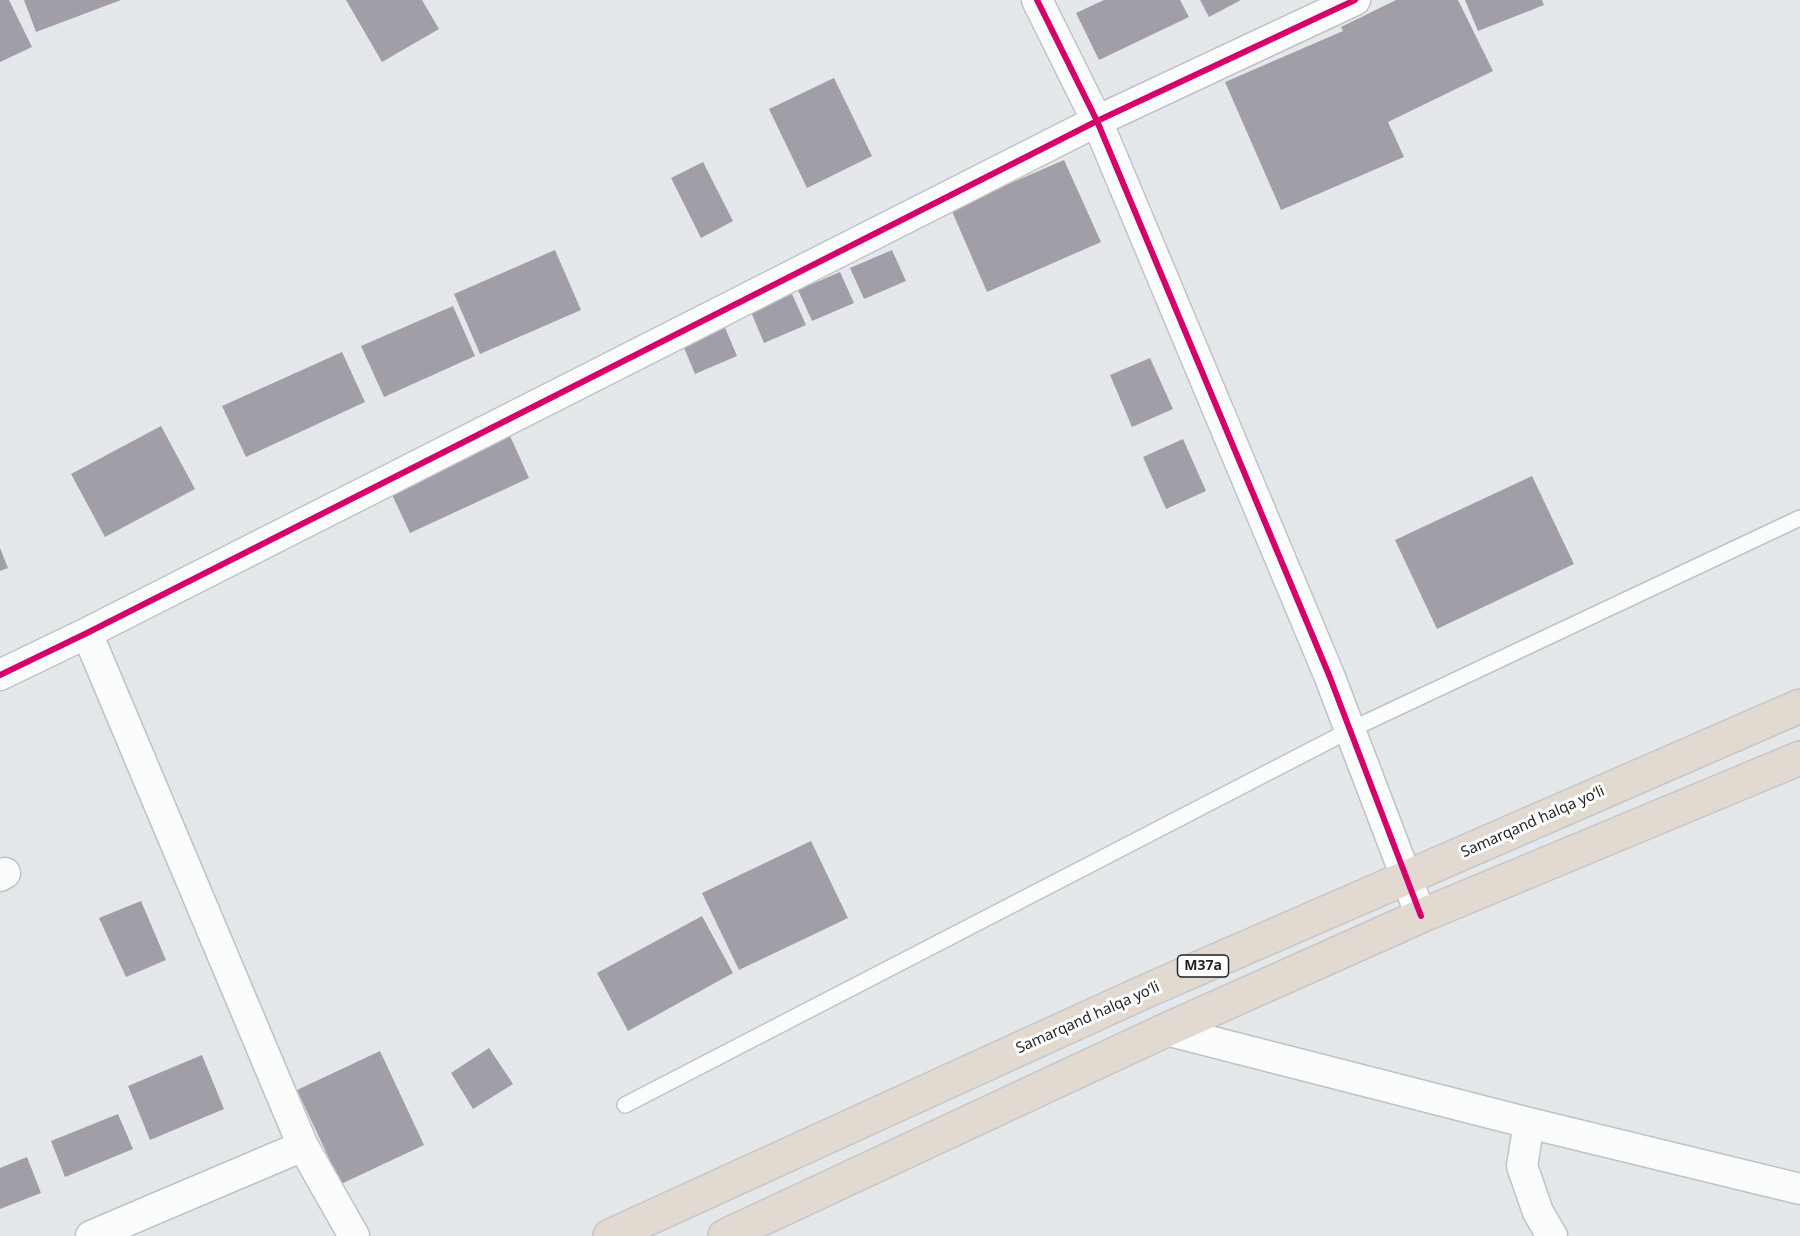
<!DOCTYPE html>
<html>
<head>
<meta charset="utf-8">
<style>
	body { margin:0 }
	canvas { display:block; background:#e5e8eb }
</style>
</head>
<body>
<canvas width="1800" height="1236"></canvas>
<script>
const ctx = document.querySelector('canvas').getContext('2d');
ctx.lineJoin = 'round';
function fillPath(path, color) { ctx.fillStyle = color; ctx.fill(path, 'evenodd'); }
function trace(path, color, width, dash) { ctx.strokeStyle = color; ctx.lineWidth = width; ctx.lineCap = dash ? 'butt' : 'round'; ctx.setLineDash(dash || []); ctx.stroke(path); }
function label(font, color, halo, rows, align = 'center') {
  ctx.font = font + ' "Noto Sans",sans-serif'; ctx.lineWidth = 6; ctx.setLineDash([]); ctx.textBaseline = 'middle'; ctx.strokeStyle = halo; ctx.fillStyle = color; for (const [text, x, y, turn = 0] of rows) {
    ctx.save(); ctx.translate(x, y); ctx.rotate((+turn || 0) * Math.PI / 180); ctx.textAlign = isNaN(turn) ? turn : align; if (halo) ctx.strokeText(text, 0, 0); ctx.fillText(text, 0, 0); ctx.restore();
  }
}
fillPath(new Path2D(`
	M0 0H9L32 47 0 62Z
	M24 0H121L36 32Z
	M346 0H422L439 29 382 62Z
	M1104 0H1180L1189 17 1099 60 1076 13Z
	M1200 0H1241L1209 17Z
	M1396 0H1458L1493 71 1388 122 1404 157 1281 210 1225 82 1343 31 1341 27Z
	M1465 0H1542L1544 5 1478 31Z
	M834 78 872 156 807 188 769 109Z
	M1064 160 1101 242 987 292 951 209Z
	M703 162 733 221 701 238 671 178Z
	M555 250 581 310 480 354 454 294Z
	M892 250 906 281 864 299 850 268Z
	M840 272 854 303 812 321 798 290Z
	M792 294 806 325 764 343 751 312Z
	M453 306 475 356 384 397 361 346Z
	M724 325 737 356 695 374 682 343Z
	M342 352 365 402 246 457 222 406Z
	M1150 358 1173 409 1132 427 1110 375Z
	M161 426 195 489 105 537 71 474Z
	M506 427 529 478 410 533 386 482Z
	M1183 439 1206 491 1166 509 1143 457Z
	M1532 476 1574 564 1437 629 1395 540Z
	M0 548 8 568 0 571Z
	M811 841 848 918 739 970 702 893Z
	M141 901 166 960 126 977 99 918Z
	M702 916 733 973 628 1031 597 973Z
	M489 1048 513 1084 473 1109 451 1073Z
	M380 1051 424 1145 341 1184 297 1090Z
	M202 1055 224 1109 150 1140 128 1086Z
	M118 1114 133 1149 65 1177 51 1141Z
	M27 1157 41 1193 0 1209V1168Z`), '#a19ea8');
const service = new Path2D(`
	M625 1105 1350 730 1800 518`);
const minor = new Path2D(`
	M1037 0 1097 121 1329 675 1421 916
	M87 633 303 1146 354 1236
	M0 675 87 633 1097 121 1355 0
	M0 876 5 873
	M1166 1030 1529 1123 1800 1189
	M1529 1123 1522 1166 1538 1212 1552 1236
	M91 1236 303 1146`);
const trunk = new Path2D(`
	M610 1236 1144 992 1800 706
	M725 1236 1166 1030 1421 916 1800 758`);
trace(service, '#c0c2c4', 18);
trace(minor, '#c0c2c4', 33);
trace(trunk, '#c4c6c8', 36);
trace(service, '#fbfcfc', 15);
trace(minor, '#fbfcfc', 30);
trace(trunk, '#e2dad0', 33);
trace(new Path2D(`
	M1037 0 1097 121 1329 675 1421 916
	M0 675 87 633 1097 121 1355 0`), '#d6006c', 6);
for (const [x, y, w] of [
	[1203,966,51]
]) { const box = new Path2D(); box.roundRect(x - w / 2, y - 11, w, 22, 4.5); ctx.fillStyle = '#fff'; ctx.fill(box); trace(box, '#1f2123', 1.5); }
label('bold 14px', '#1f2123', null, [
	["M37a",1203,966]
]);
label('15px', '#1f2123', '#fff', [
	["Samarqand halqa yoʻli",1533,822,-24],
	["Samarqand halqa yoʻli",1088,1018,-24]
]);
</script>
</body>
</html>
